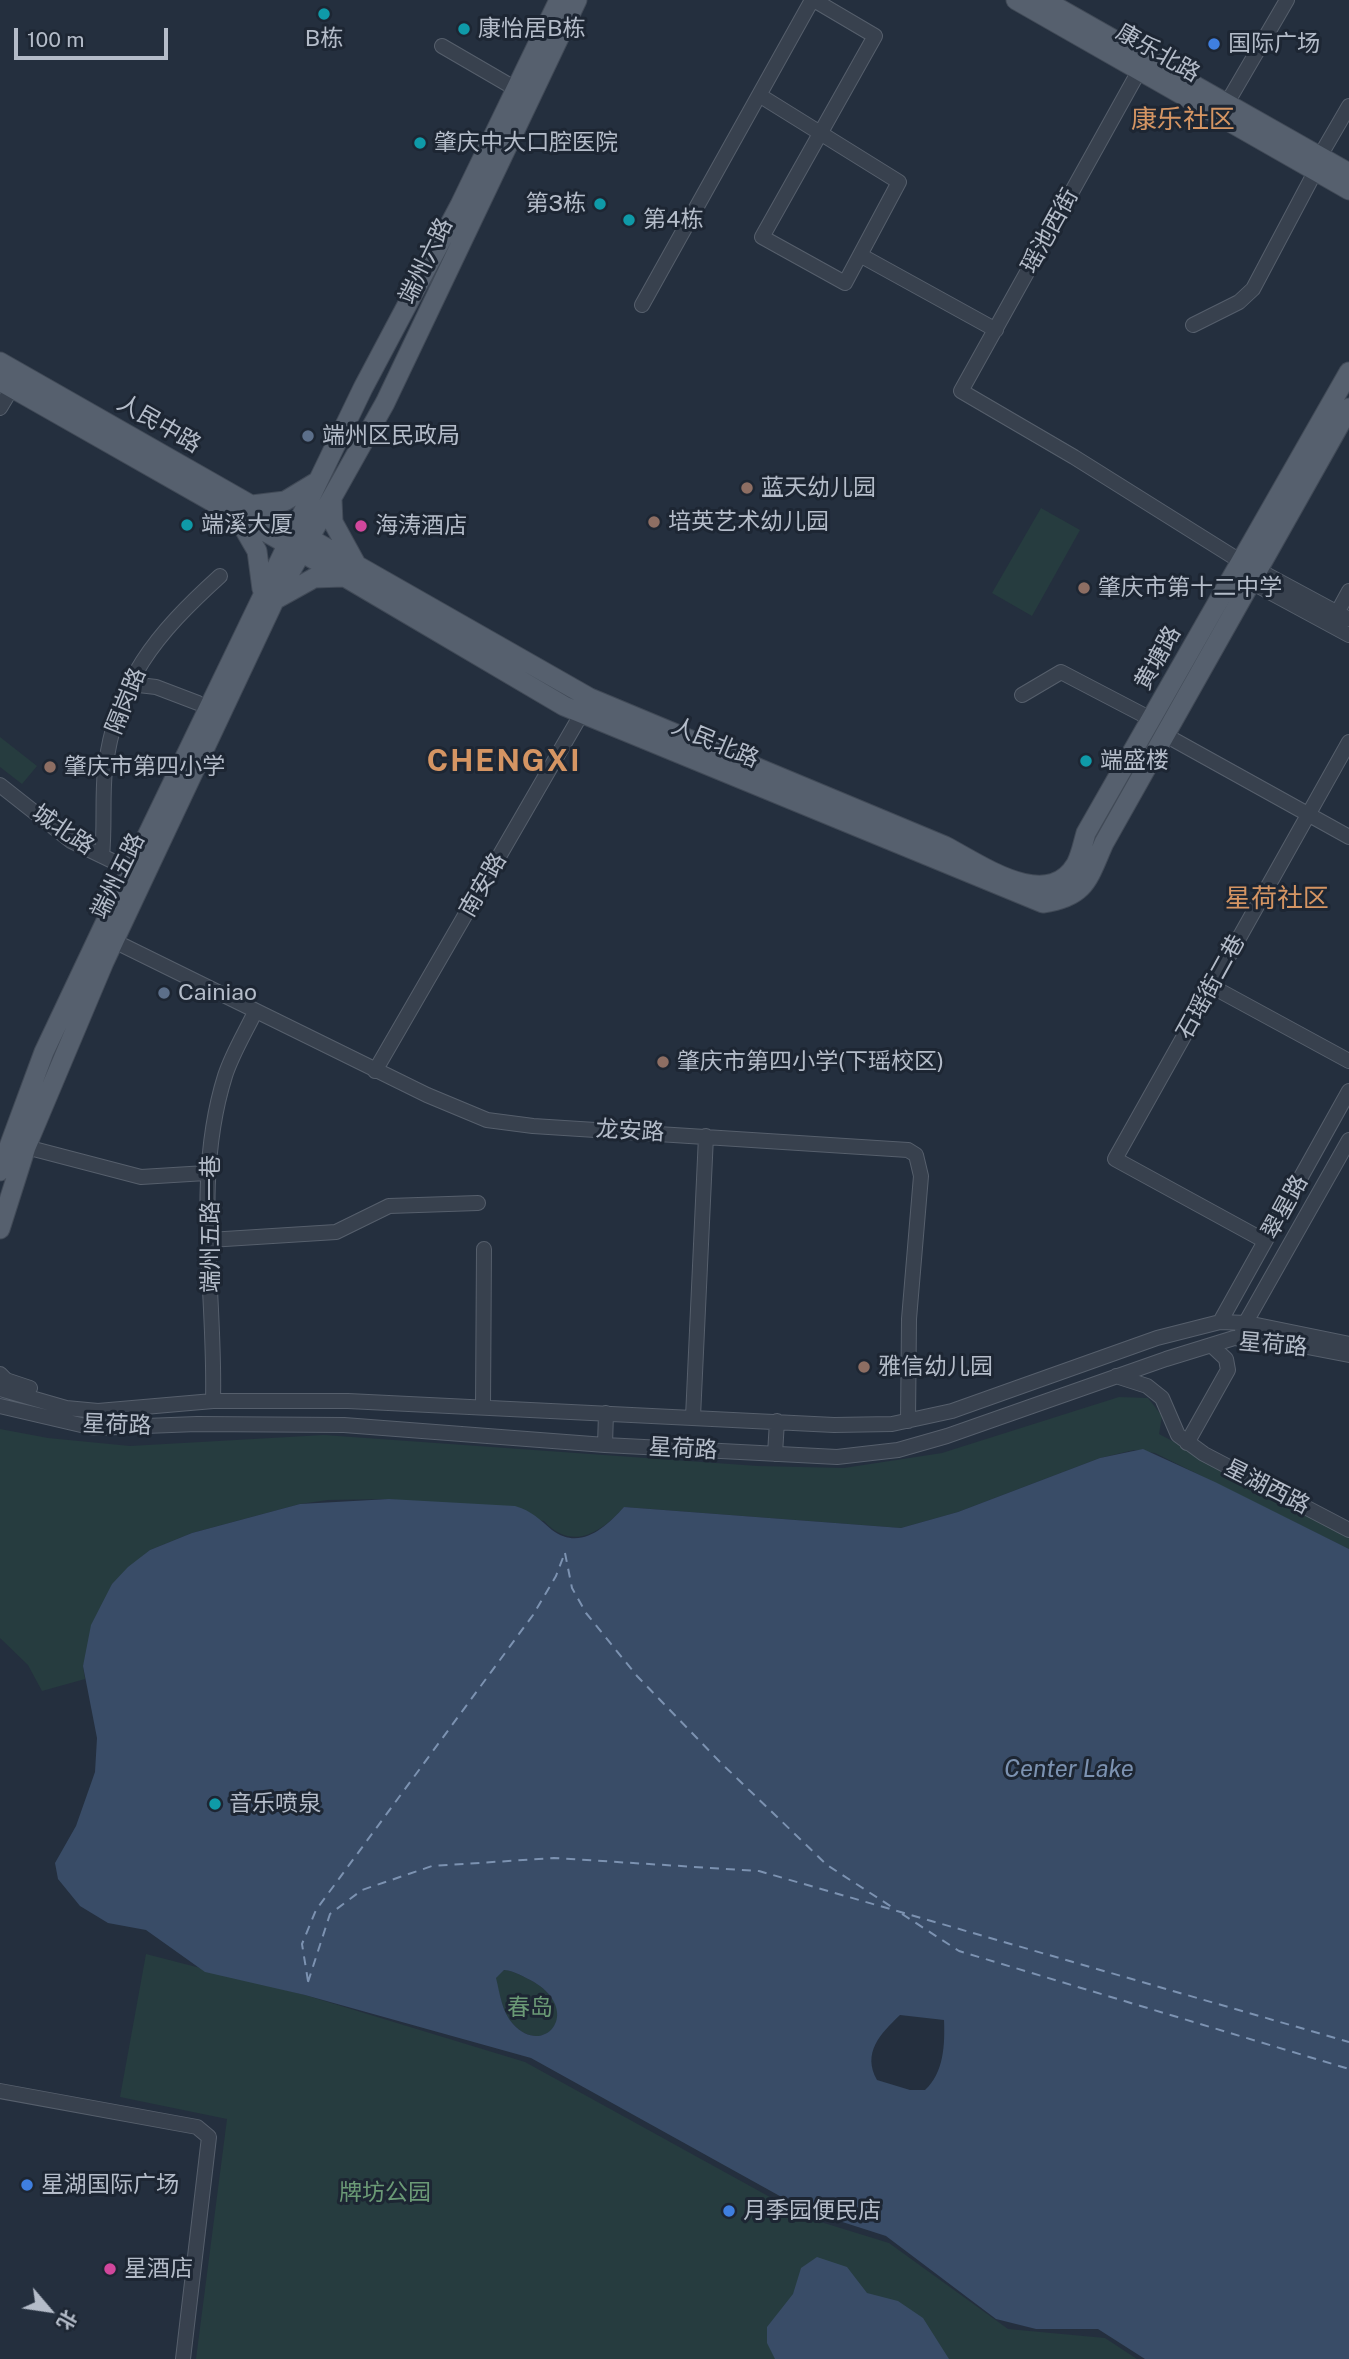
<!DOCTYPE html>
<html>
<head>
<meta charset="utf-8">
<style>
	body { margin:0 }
	#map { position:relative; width:1349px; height:2359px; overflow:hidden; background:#242f3e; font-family:"Public Sans","Noto Sans SC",sans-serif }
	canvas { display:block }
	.north { position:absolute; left:14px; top:2275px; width:70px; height:70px; -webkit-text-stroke:5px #1d2633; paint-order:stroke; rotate:119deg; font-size:19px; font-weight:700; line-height:28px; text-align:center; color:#b4bcc9 }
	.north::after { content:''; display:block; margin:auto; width:24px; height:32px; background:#b4bcc9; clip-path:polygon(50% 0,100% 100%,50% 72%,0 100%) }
	.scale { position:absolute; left:14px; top:28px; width:154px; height:32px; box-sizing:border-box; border:4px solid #b4bcc9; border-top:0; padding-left:9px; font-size:21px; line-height:24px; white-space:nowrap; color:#b4bcc9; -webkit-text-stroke:5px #1d2633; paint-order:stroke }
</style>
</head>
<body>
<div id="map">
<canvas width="1349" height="2359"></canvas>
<div class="north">北</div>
<div class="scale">100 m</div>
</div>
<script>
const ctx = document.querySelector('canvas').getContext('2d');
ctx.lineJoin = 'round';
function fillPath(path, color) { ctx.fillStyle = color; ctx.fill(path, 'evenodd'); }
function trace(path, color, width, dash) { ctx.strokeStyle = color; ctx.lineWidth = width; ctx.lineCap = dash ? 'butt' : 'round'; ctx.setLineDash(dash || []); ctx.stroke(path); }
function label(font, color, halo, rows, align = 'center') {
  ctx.font = font + ' "Public Sans","Noto Sans SC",sans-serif'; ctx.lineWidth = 6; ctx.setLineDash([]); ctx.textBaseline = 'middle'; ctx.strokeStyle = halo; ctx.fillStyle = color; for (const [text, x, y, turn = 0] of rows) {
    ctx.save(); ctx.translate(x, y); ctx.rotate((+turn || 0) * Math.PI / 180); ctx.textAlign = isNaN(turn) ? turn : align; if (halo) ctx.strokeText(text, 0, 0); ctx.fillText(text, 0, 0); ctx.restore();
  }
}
fillPath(new Path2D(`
	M1041 508 1080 530 1032 616 992 593Z
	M0 737 37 766 22 784 0 767Z
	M1119 1397 1148 1398 1162 1416 1159 1434 1349 1533V1549L1155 1453 1134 1450 1100 1458 958 1512 901 1528 624 1507C602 1532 572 1552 544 1521L389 1499 328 1500 300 1504 192 1533 150 1550 112 1584 83 1666 85 1679 42 1691 28 1665 0 1638V1429L48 1438 130 1446 324 1435 758 1466 844 1468 942 1453Z
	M146 1954 305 1995 525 2062 808 2218 889 2243 1008 2329 1105 2338 1137 2359H196L227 2119 120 2097Z
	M504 1970C515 1971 524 1977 534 1982 584 2012 544 2058 513 2024 502 2012 500 1994 495 1978Z`), '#263c3f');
fillPath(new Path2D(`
	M1143 1449 1215 1482 1349 1549V2359H1145L1098 2329H1036L996 2319 886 2236 805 2210 531 2058 305 1995 205 1972 146 1930 108 1923 80 1906 58 1879 55 1863 76 1826 95 1772 97 1738 83 1666 91 1625 112 1584 128 1567 150 1550 192 1533 300 1504 389 1499 515 1506C532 1511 539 1519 552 1530 580 1551 605 1528 624 1507L901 1528 958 1512 1100 1458ZM504 1970C515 1971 524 1977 534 1982 583 2012 544 2058 513 2024 502 2012 500 1994 496 1978ZM900 2015 944 2020C945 2044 944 2073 925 2090H910L877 2080C862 2053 880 2034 900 2015Z
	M817 2257 847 2267 867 2293 898 2301 923 2318 949 2359H775L767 2343V2327L793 2294 801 2268Z`), '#394c67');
trace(new Path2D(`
	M565 1553 572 1588 586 1613 637 1676 720 1762 827 1865 895 1909
	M902 1914 959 1951 1349 2069
	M308 1981 302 1944 316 1910 533 1615 556 1576 564 1555
	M308 1982 330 1914 362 1890 432 1866 554 1858 759 1871 1349 2042`), '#7c92b1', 2, [9, 7]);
const minor = new Path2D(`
	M814 0 875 36 762 237 845 283 860 255
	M442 46 516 89
	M1139 71 961 391 1074 457 1240 561
	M759 95 899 182 860 255 996 330
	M1227 103 1287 0
	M1320 156 1349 106
	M642 305 812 0
	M1193 325 1239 302 1253 289 1315 172
	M0 408 12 388
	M1258 570 1349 619
	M1251 582 1349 635
	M1337 613 1349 591
	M130 684 156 687 198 703
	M1022 695 1061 672 1151 719
	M1167 736 1349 837
	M0 785 71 841 131 870
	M102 856C105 827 102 798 105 770 116 681 156 634 220 576
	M114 941 427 1095 487 1120 533 1126 908 1150 916 1155 921 1176 909 1319 908 1421
	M1211 986 1349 1061
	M375 1071 586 706
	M26 1147 141 1177 206 1173
	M209 1240 336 1232 389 1206 478 1203
	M1265 1241 1115 1159 1349 742
	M1220 1322 1349 1091
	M1242 1329 1349 1140
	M0 1374 6 1380 30 1388
	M1116 1376 1147 1386 1162 1398 1178 1435 1204 1454 1349 1530
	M0 1389 66 1408 98 1411 213 1401H348L834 1425 892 1424 952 1411 1157 1338 1220 1322 1247 1323 1349 1344
	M213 1401C216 1293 192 1181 225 1076 232 1054 245 1033 255 1012
	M0 1406 94 1428 197 1424 344 1425 605 1445 837 1457 898 1450 947 1436 1166 1359 1234 1338 1271 1340 1349 1355
	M483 1407 484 1249
	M693 1417 706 1136
	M1187 1443 1228 1370 1226 1359 1211 1345
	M605 1445 606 1413
	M775 1454 777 1421
	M0 2091 197 2127 209 2137 183 2359`);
const major = new Path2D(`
	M1016 0 1349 190
	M1044 0 1349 173
	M0 362 590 698 945 846C980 864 1047 913 1076 864 1081 855 1083 843 1086 833L1349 372
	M0 381 345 577 564 706 1043 903C1086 897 1088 879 1104 843L1349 408
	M332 500 333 522 356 564
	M252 505 285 501 318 481
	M239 520 257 551 262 589
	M278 598 314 578 344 577
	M0 1171 44 1052 105 923 363 388 460 205 559 0
	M0 1229 26 1147 104 962 275 599 385 403 577 0`);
trace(minor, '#565f6c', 16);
trace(major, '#414a57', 21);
trace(minor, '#38414e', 14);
trace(major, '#56606e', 19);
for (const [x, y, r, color] of [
	[324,14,7,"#0f9aa8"],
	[464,29,7,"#0f9aa8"],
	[1214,44,7,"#3f7fe0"],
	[420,143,7,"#0f9aa8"],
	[600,204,7,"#0f9aa8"],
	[629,220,7,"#0f9aa8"],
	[308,436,7,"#5c6f8a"],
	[747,488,7,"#8d6e63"],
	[654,522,7,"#8d6e63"],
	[187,525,7,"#0f9aa8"],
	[361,526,7,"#d1479c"],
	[1084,588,7,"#8d6e63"],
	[1086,761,7,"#0f9aa8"],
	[50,767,7,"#8d6e63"],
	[164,993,7,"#5c6f8a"],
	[663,1062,7,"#8d6e63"],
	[864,1367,7,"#8d6e63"],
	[215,1804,7,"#0f9aa8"],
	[27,2185,7,"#3f7fe0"],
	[729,2211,7,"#3f7fe0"],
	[110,2269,7,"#d1479c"]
]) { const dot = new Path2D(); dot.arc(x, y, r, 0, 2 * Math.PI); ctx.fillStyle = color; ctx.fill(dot); trace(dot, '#1d2633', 2.5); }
label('23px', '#b4bcc9', '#1d2633', [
	["康怡居B栋",478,29],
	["B栋",324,39,"center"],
	["国际广场",1228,44],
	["肇庆中大口腔医院",434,143],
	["第3栋",586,204,"right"],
	["第4栋",643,220],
	["端州区民政局",322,436],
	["蓝天幼儿园",761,488],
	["培英艺术幼儿园",668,522],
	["端溪大厦",201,525],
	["海涛酒店",375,526],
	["肇庆市第十二中学",1098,588],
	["端盛楼",1100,761],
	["肇庆市第四小学",64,767],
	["Cainiao",178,993],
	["肇庆市第四小学(下瑶校区)",677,1062],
	["雅信幼儿园",878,1367],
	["音乐喷泉",229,1804],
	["星湖国际广场",41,2185],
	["月季园便民店",743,2211],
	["星酒店",124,2269]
], 'left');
label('23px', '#b4bcc9', '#1d2633', [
	["康乐北路",1158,53,30],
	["瑶池西街",1050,231,-61],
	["端州六路",426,261,-64],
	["人民中路",159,424,30],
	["黄塘路",1158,658,-61],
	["隔岗路",126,701,-68],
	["人民北路",715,743,23],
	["城北路",63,830,34],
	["端州五路",118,876,-64],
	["南安路",483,885,-60],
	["石瑶街二巷",1211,987,-61],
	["龙安路",630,1131,3],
	["翠星路",1285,1207,-61],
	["端州五路一巷",211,1224,-90],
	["星荷路",1273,1345,5],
	["星荷路",117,1425,2],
	["星荷路",683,1449,3],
	["星湖西路",1267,1487,27]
]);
label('23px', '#6b9a76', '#1d2633', [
	["春岛",530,2008],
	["牌坊公园",385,2193]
]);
label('italic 24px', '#7c92b1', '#1d2633', [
	["Center Lake",1069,1770]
]);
label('26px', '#d59563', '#1d2633', [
	["康乐社区",1183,120],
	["星荷社区",1277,899]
]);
ctx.letterSpacing = '2px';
label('bold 30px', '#d59563', '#1d2633', [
	["CHENGXI",504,762]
]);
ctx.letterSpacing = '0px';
</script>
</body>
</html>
